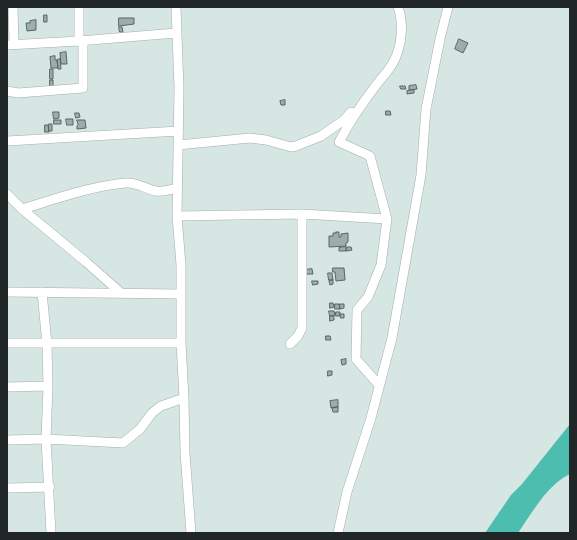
<!DOCTYPE html>
<html>
<head>
<meta charset="utf-8">
<style>
	body { margin:0 }
	#map { position:relative; width:577px; height:540px; overflow:hidden; background:#d5e6e3; font-family:"Noto Sans",sans-serif }
	canvas { display:block }
	.frame { position:absolute; inset:0; border:8px solid #212726; pointer-events:none }
</style>
</head>
<body>
<div id="map">
<canvas width="577" height="540"></canvas>
<div class="frame"></div>
</div>
<script>
const ctx = document.querySelector('canvas').getContext('2d');
ctx.lineJoin = 'round';
function fillPath(path, color) { ctx.fillStyle = color; ctx.fill(path, 'evenodd'); }
function trace(path, color, width, dash) { ctx.strokeStyle = color; ctx.lineWidth = width; ctx.lineCap = dash ? 'butt' : 'round'; ctx.setLineDash(dash || []); ctx.stroke(path); }
fillPath(new Path2D(`
	M570 424V474C547 485 532 513 518 533H485L511 495 522 484Z`), '#4cbdaf');
const building = new Path2D(`
	M44 15H47V22H44Z
	M119 18H134V24L119 26Z
	M36 20V30L27 31 26 23H30V21Z
	M119 27H122L123 32H120Z
	M459 39 468 43 463 53 455 49Z
	M66 52 67 64H61L60 53Z
	M55 56V60H57L58 68H51L50 57Z
	M60 59 61 69H58L57 60Z
	M50 69H53V79H50Z
	M50 80H53V87H50Z
	M416 85 417 89 409 90V86Z
	M400 86H405L406 89H401Z
	M414 90V93L407 94V91Z
	M285 100V105H281L280 101Z
	M386 111H390L391 115H386Z
	M53 112H59V118L54 119Z
	M75 113H79L80 117 76 118Z
	M66 119H73V125H67Z
	M54 120H61V124H54Z
	M77 120H85L86 128 77 129V126L78 125Z
	M49 124H52V131H49Z
	M45 125H48L49 132H45Z
	M336 232H339V237H341V234L348 233V242L346 243V246L329 247V236H333V233H336Z
	M346 247V251H339V248Z
	M347 247H351L352 250 347 251Z
	M333 268H344L345 280 336 281 335 272H333Z
	M312 269 313 274H305V270Z
	M328 273H332L333 280H329Z
	M333 280V284L330 285 329 281Z
	M312 281H318V284L313 285Z
	M330 303H333L334 307 330 308Z
	M335 304H339L340 309H335Z
	M340 304H344V308L340 309Z
	M329 311H334L335 315 330 316Z
	M336 312H340V316H336Z
	M340 314H344V318H341Z
	M330 316H334V320L330 321Z
	M326 336H330L331 340H326Z
	M346 359V364L342 365 341 360Z
	M328 371H332V375L328 376Z
	M338 400V407L331 408 330 401Z
	M338 407V412H333L332 408Z`);
fillPath(building, '#9dadaa');
trace(building, '#586664', 1);
const minor = new Path2D(`
	M13 7 14 45
	M176 7 179 88 177 216 181 265V343L184 398 185 453 191 533
	M79 41V7
	M7 45 79 41 176 33
	M7 91 18 93 83 88V40
	M7 141 179 131
	M178 145 250 138 266 140 291 147 296 146 321 136 344 120 351 112
	M7 194 22 209 86 262 120 292
	M22 209C56 199 91 186 126 183 137 182 145 189 156 191 163 192 170 190 177 188
	M177 216 302 214 387 219
	M7 292 181 294
	M42 292 47 344 48 386 46 439 51 533
	M7 343H181
	M290 344 298 336 302 328V214
	M379 385 356 359 357 310 368 297 381 265 387 219 370 156 339 142C349 123 361 105 374 88 380 79 389 71 394 61 402 45 404 23 398 7
	M7 387 48 386
	M7 440 46 439 123 443 140 429 152 413 161 406 184 398
	M7 488 50 487
	M338 533 347 492 371 418 392 338 421 175 426 109 440 39 448 7`);
trace(minor, '#a0afac', 10);
trace(minor, '#fff', 9);
</script>
</body>
</html>
